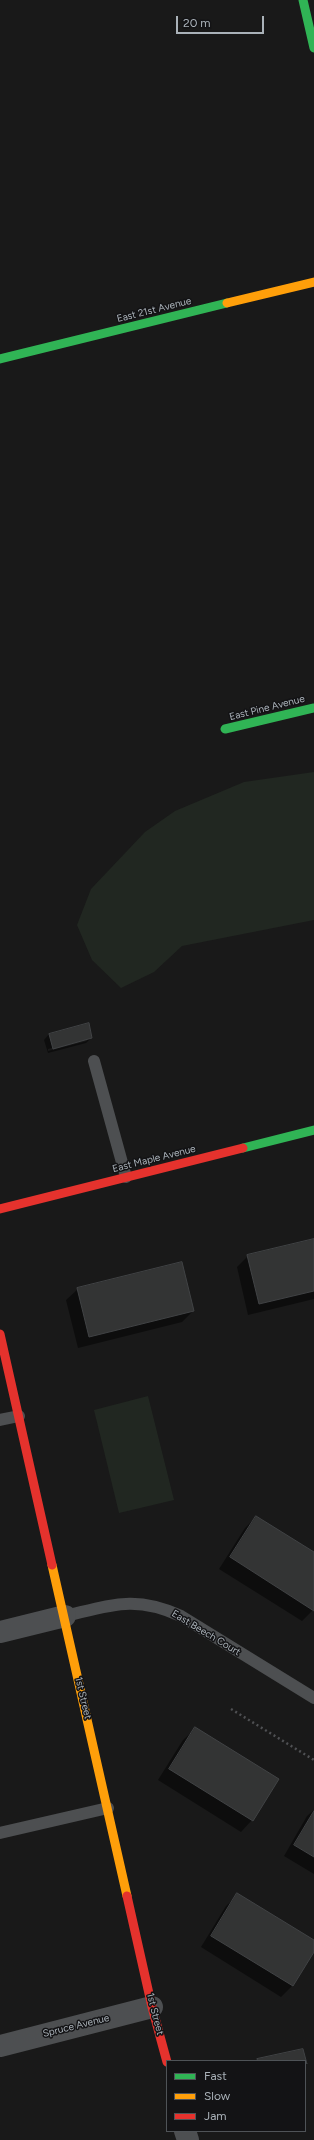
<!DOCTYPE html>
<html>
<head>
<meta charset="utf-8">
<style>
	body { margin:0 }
	#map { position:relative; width:314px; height:2140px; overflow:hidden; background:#191919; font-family:Figtree,sans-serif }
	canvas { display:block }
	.legend { position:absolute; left:166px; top:2060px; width:140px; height:72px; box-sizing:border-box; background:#131315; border:1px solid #4f5357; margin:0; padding:5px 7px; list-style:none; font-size:12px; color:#aab2b9 }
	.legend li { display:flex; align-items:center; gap:8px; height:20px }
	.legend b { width:20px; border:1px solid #4f5357 }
	.scale { position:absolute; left:176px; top:16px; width:88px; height:18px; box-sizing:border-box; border:2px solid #aab2b9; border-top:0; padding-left:5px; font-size:12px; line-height:14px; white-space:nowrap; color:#aab2b9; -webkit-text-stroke:3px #131315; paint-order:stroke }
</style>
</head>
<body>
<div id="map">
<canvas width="314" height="2140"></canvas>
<ul class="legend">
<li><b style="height:5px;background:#30b455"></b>Fast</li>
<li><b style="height:5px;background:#ff9f0a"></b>Slow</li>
<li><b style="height:5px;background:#e5322d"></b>Jam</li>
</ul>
<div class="scale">20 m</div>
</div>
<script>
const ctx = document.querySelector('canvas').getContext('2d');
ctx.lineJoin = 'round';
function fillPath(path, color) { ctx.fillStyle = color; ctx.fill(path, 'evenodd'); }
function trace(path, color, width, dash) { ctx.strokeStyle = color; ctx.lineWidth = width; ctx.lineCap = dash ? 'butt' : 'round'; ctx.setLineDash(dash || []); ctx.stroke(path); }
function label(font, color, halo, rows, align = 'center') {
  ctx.font = font + ' Figtree,sans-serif'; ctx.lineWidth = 3; ctx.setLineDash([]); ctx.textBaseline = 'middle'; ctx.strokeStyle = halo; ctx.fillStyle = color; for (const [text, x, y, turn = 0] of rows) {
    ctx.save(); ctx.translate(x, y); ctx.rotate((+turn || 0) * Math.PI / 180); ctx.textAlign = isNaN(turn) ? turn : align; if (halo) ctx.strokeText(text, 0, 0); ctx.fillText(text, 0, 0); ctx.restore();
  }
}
fillPath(new Path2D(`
	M314 772V920L182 946 154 972 121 988 92 960 77 925 91 889 145 832 175 811 244 782Z
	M148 1396 174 1500 119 1513 94 1410Z`), '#212721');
fillPath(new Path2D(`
	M49 1034 91 1038 86 1043 48 1053 44 1040ZM87 1039V1041L48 1051V1049Z
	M314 1240V1299L248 1315 237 1267 248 1256Z
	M78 1289 193 1311 182 1322 78 1348 66 1300Z
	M256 1517 314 1554V1609L302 1621 219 1569 245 1528Z
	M195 1729 252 1820 241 1832 158 1780 183 1740Z
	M314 1810V1874L284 1856 307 1816Z
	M238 1895 314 1941V1950L292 1986 281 1997 201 1947 226 1906Z`), '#0007');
const building = new Path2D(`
	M89 1023 92 1038 53 1049 49 1034Z
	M314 1239V1291L259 1304 247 1255Z
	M182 1262 194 1311 89 1337 77 1288Z
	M256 1516 314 1552V1611L230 1557Z
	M195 1727 279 1779 253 1821 169 1769Z
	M314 1811V1857L294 1845Z
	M237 1893 314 1940V1952L293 1986 211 1936Z
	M303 2049 307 2064 305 2061H258L257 2059Z`);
fillPath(building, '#333434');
trace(building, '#414345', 1);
trace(new Path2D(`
	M231 1709 314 1760`), '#4f5053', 2.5, [2, 3]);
trace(new Path2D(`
	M94 1061 126 1177
	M0 1420 19 1416
	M65 1616C112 1605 135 1595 181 1616L314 1698
	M0 1833 108 1808`), '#4d4f51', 12);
trace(new Path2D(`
	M0 1632 65 1616
	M0 2046 152 2007
	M185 2131 188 2140`), '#4d4f51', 22);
trace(new Path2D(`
	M303 0 314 48
	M0 359 227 303
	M225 729 314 708
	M243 1148 314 1130`), '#30b455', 9);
trace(new Path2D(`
	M227 303 314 282
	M52 1565 127 1896`), '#ff9f0a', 9);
trace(new Path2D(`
	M0 1209 243 1148
	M0 1334 52 1565
	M127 1896 152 2007 167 2062`), '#e5322d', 9);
label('10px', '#aab2b9', '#131315', [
	["East 21st Avenue",154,310,-14],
	["East Pine Avenue",267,708,-14],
	["East Maple Avenue",154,1159,-14],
	["East Beech Court",206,1633,31],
	["1st Street",83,1698,77],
	["1st Street",155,2014,76],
	["Spruce Avenue",76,2026,-14]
]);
</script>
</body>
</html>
